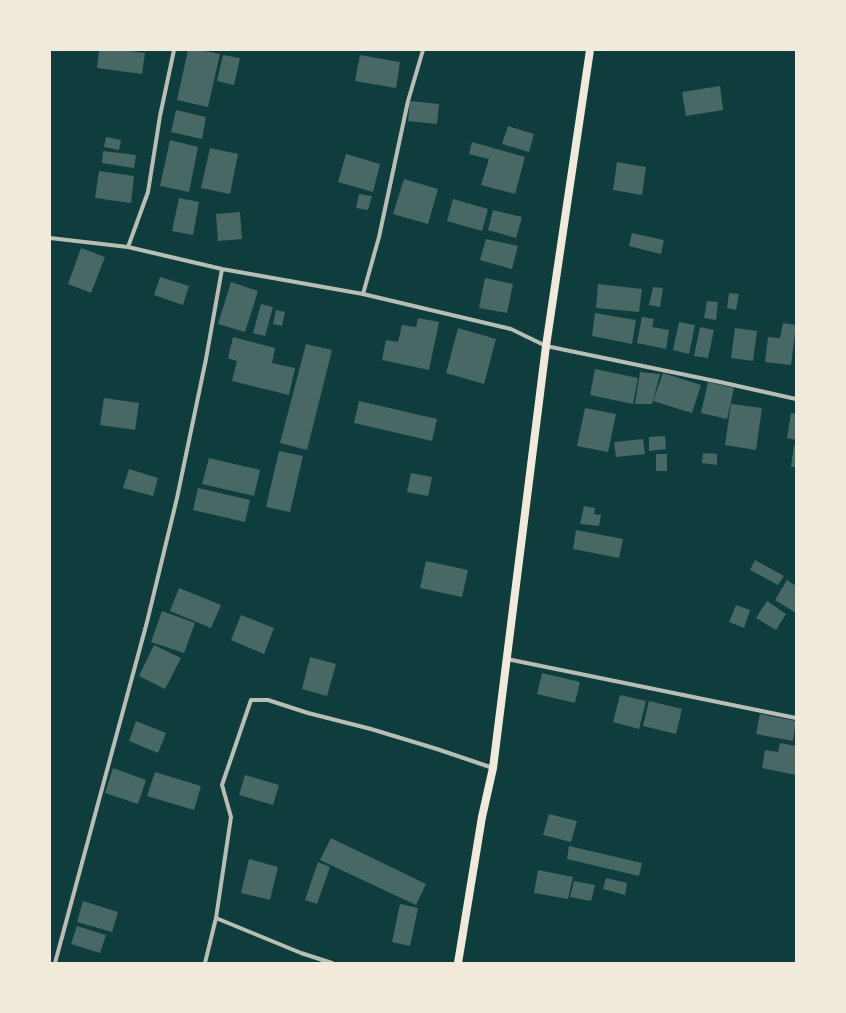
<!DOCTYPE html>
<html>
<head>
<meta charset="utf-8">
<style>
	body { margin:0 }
	#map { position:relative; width:846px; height:1013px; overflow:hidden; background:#0f3d3e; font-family:"Alegreya Sans",sans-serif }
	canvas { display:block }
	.frame { position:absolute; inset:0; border:51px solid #f1e9da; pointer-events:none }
</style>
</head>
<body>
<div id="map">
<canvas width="846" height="1013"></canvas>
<div class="frame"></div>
</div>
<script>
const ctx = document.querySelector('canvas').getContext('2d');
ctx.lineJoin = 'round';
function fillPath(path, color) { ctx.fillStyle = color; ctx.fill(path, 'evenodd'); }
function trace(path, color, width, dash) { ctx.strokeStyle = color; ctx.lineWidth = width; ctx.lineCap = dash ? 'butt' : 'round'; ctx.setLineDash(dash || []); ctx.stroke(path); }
fillPath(new Path2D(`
	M99 50H123L145 53 142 74 97 68Z
	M188 50H199L220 54 208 107 177 100Z
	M223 55 240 58 234 85 217 81Z
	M360 55 400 62 396 88 355 81Z
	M720 86 723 110 686 116 682 92Z
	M410 101 439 104 437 124 408 121Z
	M176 110 206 117 202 139 171 132Z
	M508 126 534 134 529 152 502 144Z
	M106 137 121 140 119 150 104 147Z
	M170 140 198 147 189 192 160 186Z
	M472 142 525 157 515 194 481 185 489 159 469 154Z
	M210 148 238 154 230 194 201 188Z
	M103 151 136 155 134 168 102 163Z
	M346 154 380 164 373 192 338 182Z
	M617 162 646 167 642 195 613 190Z
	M99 171 134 176 131 203 95 198Z
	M404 179 438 189 428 224 393 214Z
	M359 194 372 196 368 210 356 208Z
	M179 198 199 202 193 235 172 231Z
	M453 199 488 209 482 231 447 221Z
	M493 210 522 217 516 238 488 230Z
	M240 212 242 239 218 241 216 214Z
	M632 233 664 240 661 254 629 246Z
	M486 239 518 246 512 269 480 260Z
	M81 248 105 257 91 293 68 284Z
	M160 277 189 286 183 305 154 295Z
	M485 278 513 284 507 313 479 308Z
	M231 282 258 291 245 332 218 324Z
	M598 284 642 289 639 312 596 308Z
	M653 287 663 288 660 307 649 305Z
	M729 293 739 294 736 310 727 308Z
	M707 301 718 302 716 320 704 318Z
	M261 304 273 307 265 336 253 333Z
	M276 310 285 312 282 326 273 324Z
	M595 313 636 320 632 344 592 336Z
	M642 317 654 319 652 327 669 330 666 349 637 343Z
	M418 318 439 322 429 370 382 360 386 340 398 342 402 325 416 327Z
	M679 322 695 325 689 354 673 350Z
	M783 323 796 325 791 365 765 362 768 337 780 338Z
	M700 327 714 330 708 358 694 356Z
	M458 328 496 339 484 384 446 373Z
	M735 328 757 331 753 361 731 358Z
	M233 337 275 348 272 363 295 368 289 395 232 381 237 361 228 358Z
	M306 344 332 350 307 450 280 443Z
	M595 369 638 378 633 404 590 395Z
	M640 372 660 374 652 404H635Z
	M663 373 701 385 692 413 653 401Z
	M708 382 734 388 727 419 701 413Z
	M104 398 139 403 135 430 100 425Z
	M359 401 437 419 432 441 354 423Z
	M731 404 762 408 756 450 725 445Z
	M585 408 616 414 608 452 577 446Z
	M791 413 796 414V440L787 438Z
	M665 436 666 449 649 451V437Z
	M643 439 645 454 616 457 614 442Z
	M794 445H796V467H791Z
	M279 451 303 456 290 512 266 507Z
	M703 453 717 454V465L702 463Z
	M656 454H667V471H656Z
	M209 458 260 470 254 496 202 484Z
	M129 469 158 478 153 496 123 488Z
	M411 473 432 477 428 496 407 492Z
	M198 488 250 500 245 522 193 510Z
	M584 506 595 508 594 514 601 515 599 526 580 524Z
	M576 530 623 539 619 558 573 549Z
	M755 560 784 576 778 585 750 570Z
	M426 561 468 570 462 597 420 588Z
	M787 580 796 586V613L775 600Z
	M179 588 221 605 211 628 170 611Z
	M767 601 786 614 776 630 756 618Z
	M736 605 750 610 744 628 729 622Z
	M162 611 195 623 184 653 151 642Z
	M241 615 274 628 264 654 231 640Z
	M154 645 181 658 165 689 139 676Z
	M310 657 336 664 327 696 302 689Z
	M542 673 580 682 575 703 537 694Z
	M620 695 646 701 639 729 613 722Z
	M649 701 682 709 676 734 643 726Z
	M760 714 796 721 793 741 756 734Z
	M136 721 166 733 158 753 129 741Z
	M780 743 796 746V775L762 768 765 750 778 752Z
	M113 768 146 780 138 804 105 793Z
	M155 772 201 786 194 810 147 796Z
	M245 775 279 785 273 805 239 795Z
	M549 814 577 821 571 842 543 835Z
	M331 838 426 884 416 905 320 860Z
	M569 846 642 863 639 876 567 859Z
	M249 859 278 867 270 900 241 893Z
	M318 862 330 867 317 904 305 900Z
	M538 870 573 877 568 899 534 893Z
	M606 878 627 883 625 895 603 889Z
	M574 881 595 885 591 901 570 897Z
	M83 901 118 912 112 932 77 922Z
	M400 904 418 908 410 946 392 942Z
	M77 926 106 935 100 953 71 944Z`), '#486865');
trace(new Path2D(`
	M50 238 128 247 222 269 363 294 511 329 546 346 720 382 796 399
	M128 247 148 192 160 116 174 50
	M363 294 379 237 408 101 423 50
	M507 659 796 718
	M216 918 231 817 222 785 251 700H268L308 713 371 729 437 749 493 768
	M55 963 147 622 177 498 206 359 222 269
	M205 963 216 918 301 953 332 963`), '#b8beb3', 4);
trace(new Path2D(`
	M458 963 482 817 493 768 546 346 590 50`), '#f1e9da', 8);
</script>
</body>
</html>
